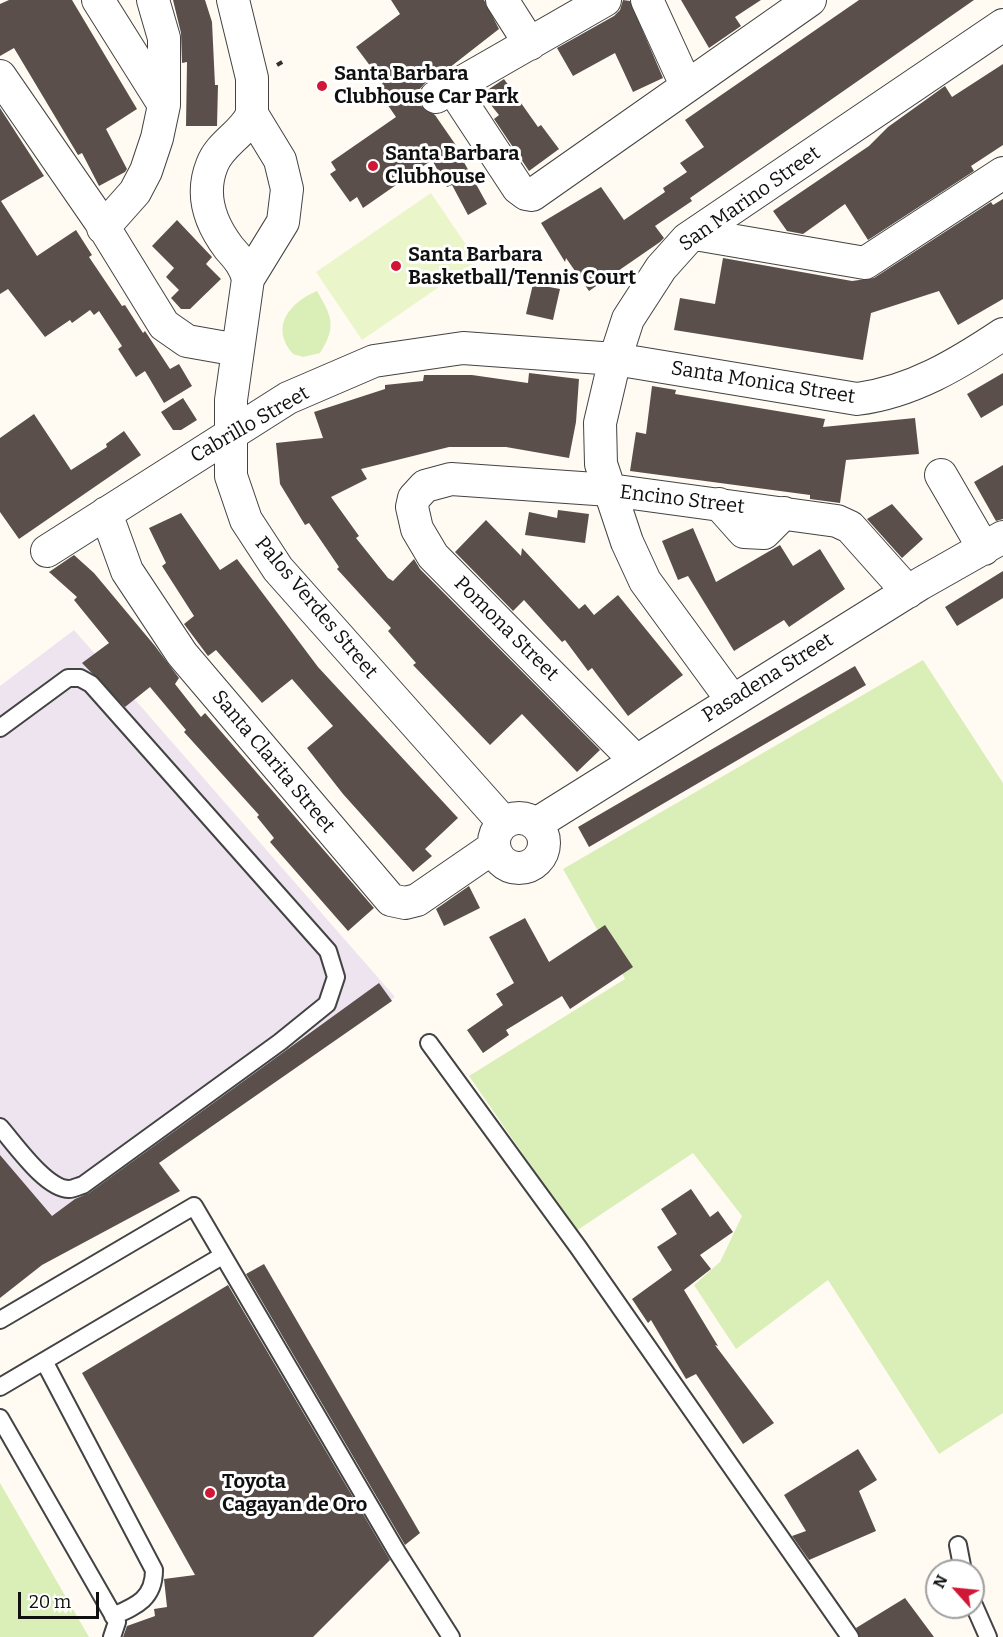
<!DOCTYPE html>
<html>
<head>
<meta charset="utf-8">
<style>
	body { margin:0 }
	#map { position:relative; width:1003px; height:1637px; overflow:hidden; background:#fffbf3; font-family:Bitter,serif }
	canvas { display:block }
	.north { position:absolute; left:925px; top:1559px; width:60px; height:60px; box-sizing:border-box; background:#fff; border:2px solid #9f9f9f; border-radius:50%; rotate:297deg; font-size:16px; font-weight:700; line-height:24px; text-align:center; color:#101010 }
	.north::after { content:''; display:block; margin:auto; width:21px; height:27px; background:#d01735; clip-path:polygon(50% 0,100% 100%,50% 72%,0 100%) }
	.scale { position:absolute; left:18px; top:1592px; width:81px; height:27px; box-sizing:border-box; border:3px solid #101010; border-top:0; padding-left:8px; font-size:18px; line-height:21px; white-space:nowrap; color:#101010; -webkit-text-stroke:4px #fff; paint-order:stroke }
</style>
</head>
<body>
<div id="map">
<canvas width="1003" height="1637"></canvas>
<div class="north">N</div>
<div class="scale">20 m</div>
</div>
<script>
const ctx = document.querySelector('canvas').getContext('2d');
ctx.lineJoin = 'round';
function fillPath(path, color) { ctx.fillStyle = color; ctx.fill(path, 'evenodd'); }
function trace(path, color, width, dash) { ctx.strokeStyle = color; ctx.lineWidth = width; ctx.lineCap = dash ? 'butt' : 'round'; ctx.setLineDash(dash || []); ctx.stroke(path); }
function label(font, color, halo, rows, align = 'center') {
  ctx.font = font + ' Bitter,serif'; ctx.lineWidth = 6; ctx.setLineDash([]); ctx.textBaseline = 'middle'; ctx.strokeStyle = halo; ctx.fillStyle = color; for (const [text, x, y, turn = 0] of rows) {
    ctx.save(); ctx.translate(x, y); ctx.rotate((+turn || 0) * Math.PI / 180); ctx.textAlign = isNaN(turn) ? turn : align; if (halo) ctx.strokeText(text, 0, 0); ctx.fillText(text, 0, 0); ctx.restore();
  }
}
fillPath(new Path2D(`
	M74 630 395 997 0 1267V686Z`), '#ede4ef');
fillPath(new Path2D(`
	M317 291C332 317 337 326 320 353L303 357 293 354C269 327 290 302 317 291Z
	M923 660 1003 783V1413L939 1454 828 1280 736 1349 694 1285 720 1262 742 1216 693 1153 576 1231 469 1076 625 979 563 869Z
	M0 1483 89 1637H0Z`), '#daefb7');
fillPath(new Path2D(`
	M431 193 477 261 362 340 316 272Z`), '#ebf5ca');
fillPath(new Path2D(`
	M9 0H72L137 109 106 129 127 169 125 172 99 186 82 153 78 155 14 48 0 56V4Z
	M173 0H205L212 22 215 85H218L217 126H186L187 62 182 63 181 33Z
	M391 0H484L499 29 449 68 427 81 418 91 421 106 435 115 462 154 460 155 487 204 468 215 452 185 447 187 432 160 363 208 357 197 350 202 330 174 336 170 331 162 396 117 376 88 383 83 356 47 400 14Z
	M623 0 630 1 663 78 633 92 615 53 573 76 557 48 614 16 620 10Z
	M681 0H761L735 17 741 26 709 48Z
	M859 0H974L690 198 692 201 655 226 664 238 660 242 589 291 566 258 565 262 541 223 601 187 624 220 665 192 663 188 687 172 680 163 704 147 685 120Z
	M1003 64V145L971 166 974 171 868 240 845 204 803 234 787 231 773 211 869 146 888 127 945 86 952 97Z
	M504 79 538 127 541 125 559 149 529 171 494 119 499 115 486 99V91Z
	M0 108 44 176 1 201 37 256 76 230 92 255 89 257 122 306 125 305 143 333 145 331 170 369 179 364 192 386 164 403 145 371 136 377 118 349 122 346 99 311 94 315 90 310 72 323 70 320 45 337 8 289 0 294Z
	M1003 199V299L958 325 939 291 871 313 863 360 674 330 680 298 715 304 723 258 852 281 874 278 991 202 993 205Z
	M177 220 212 257 206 264 221 279 190 309H181L171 298 179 290 166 277 174 268 152 246Z
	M533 284 560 289 553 320 526 314Z
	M529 373 579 379 576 422 569 458 506 447H449L361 469 367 479 331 497 359 536 356 538 388 578 393 581 414 559 420 569 600 750 577 772 522 714 490 745 413 665 416 663 388 631 391 628 337 569 339 567 309 523 305 525 280 484 276 443 323 438 314 412 385 389V385L423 381 424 375H472L528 383Z
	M1003 373V405L981 418 967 394Z
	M652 386 676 390 675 394 825 419 823 427 915 418 919 454 846 460 840 503 810 499V495L630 471 636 432 646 434Z
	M183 398 197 420 181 430H173L161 412Z
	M34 414 71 470 107 447 106 444 124 431 141 455 19 539 0 512V438Z
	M1003 465V519L996 521 974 482Z
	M892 504 923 539 902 558 867 519Z
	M558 510 589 514 585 543 525 535 529 512 557 518Z
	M181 513 220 570 237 559 318 667 458 818 425 849 432 856 413 872 343 794 307 748 333 726 292 679 262 703 216 650 208 656 184 624 194 616 162 566 166 563 149 528Z
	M486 520 521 556 522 548 579 609 585 604 594 615 618 595 683 675 628 716 592 668 588 671 565 640 562 642 524 600 513 611 455 552Z
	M693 528 716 582 780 545 793 566 820 549 845 589 789 627 784 620 734 651 688 576 678 580 662 541Z
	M74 555 94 573 155 646 179 678 175 684 201 717 205 713 374 908 348 931 270 842 274 838 257 817 259 815 184 732 186 730 150 687 125 707 82 663 109 643 74 600 77 597 49 572Z
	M1003 571V598L957 626 945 607Z
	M855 666 866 685 589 847 578 827Z
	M469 886 480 908 444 926 436 909Z
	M525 918 549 962 605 925 633 967 570 1009 562 996 506 1030 509 1035 483 1053 467 1030 503 1005 496 994 514 983 489 937Z
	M379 983 392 1001 159 1163 180 1191 42 1265 0 1298V1155L52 1216 75 1199 89 1193Z
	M691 1189 710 1217 718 1211 733 1232 700 1255 711 1269 684 1290 718 1346 715 1345 774 1423 743 1444 696 1374 686 1379 651 1320 648 1323 632 1299 672 1270 657 1247 677 1234 661 1209Z
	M264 1264 420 1533 405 1545 246 1274Z
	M228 1285 390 1560 313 1637H123L127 1626 155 1616 154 1609 167 1607 164 1579 195 1575 82 1373Z
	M858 1449 877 1480 859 1491 876 1531 809 1560 792 1536 806 1531 784 1495Z
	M905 1598 934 1637H860L856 1628Z`), '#5a4f4b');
const lane = new Path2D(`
	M0 728 68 678H80L91 684 328 951 336 977 327 1004 280 1042 83 1185C79 1186 73 1189 69 1189 46 1189 15 1144 0 1127
	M429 1043 578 1247 850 1637
	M0 1320 194 1206 397 1552 451 1637
	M44 1361 154 1570C154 1599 136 1606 113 1616
	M0 1387 222 1256
	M0 1418 117 1622 112 1637
	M958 1545 963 1571
	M973 1603 988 1637`);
const street = new Path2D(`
	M98 0 164 105
	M233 0 252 78V114L280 160 287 189 283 222 248 279 231 400V476L246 520 278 569 504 823
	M502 0 530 44
	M647 0 686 85
	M0 76 100 221 164 325 187 341 238 350
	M451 86 518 188 526 194 532 195 810 0
	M436 97 605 0
	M103 228 135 192 146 171 157 138 164 105V38L153 0
	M695 234 865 263 1003 173
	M248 279C245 266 238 258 229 248 210 223 200 195 212 165 220 143 244 134 252 114
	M941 475 984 549
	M719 504 744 532 764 533 784 513
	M106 513 127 571 182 654 391 900 405 903 417 900 494 847
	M47 551 288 398 374 361 463 348 615 359 857 399C912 392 958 364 1003 334
	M732 700 645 581 627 542 601 464 600 423 615 359 628 319 661 268 687 239 1003 25
	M635 760 433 556 417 529 412 507 414 498 425 486 451 479 610 490 837 521 850 527 908 592
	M494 843a25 25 0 1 1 50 0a25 25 0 1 1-50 0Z
	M536 824 920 584 1003 537`);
trace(lane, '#434343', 20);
trace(street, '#434343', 34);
trace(new Path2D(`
	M277 65 284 61`), '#323232', 4, [6, 3]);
trace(lane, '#fff', 16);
trace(street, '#fff', 32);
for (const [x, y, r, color] of [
	[322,86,6,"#d01735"],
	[373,166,6,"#d01735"],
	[396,266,6,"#d01735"],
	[210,1493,6,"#d01735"]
]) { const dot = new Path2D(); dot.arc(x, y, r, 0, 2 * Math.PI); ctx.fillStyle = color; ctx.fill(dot); trace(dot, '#fff', 2); }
label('bold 20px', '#101010', '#fff', [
	["Santa Barbara",334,74],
	["Clubhouse Car Park",334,97],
	["Santa Barbara",385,154],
	["Clubhouse",385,177],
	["Santa Barbara",408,255],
	["Basketball/Tennis Court",408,278],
	["Toyota",222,1482],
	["Cagayan de Oro",222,1505]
], 'left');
label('20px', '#101010', '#fff', [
	["San Marino Street",750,199,-35],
	["Santa Monica Street",763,383,9],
	["Cabrillo Street",250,425,-30],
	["Encino Street",682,500,7],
	["Palos Verdes Street",316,608,50],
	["Pomona Street",506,629,45],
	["Pasadena Street",768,678,-32],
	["Santa Clarita Street",273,762,50]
]);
</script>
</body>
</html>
